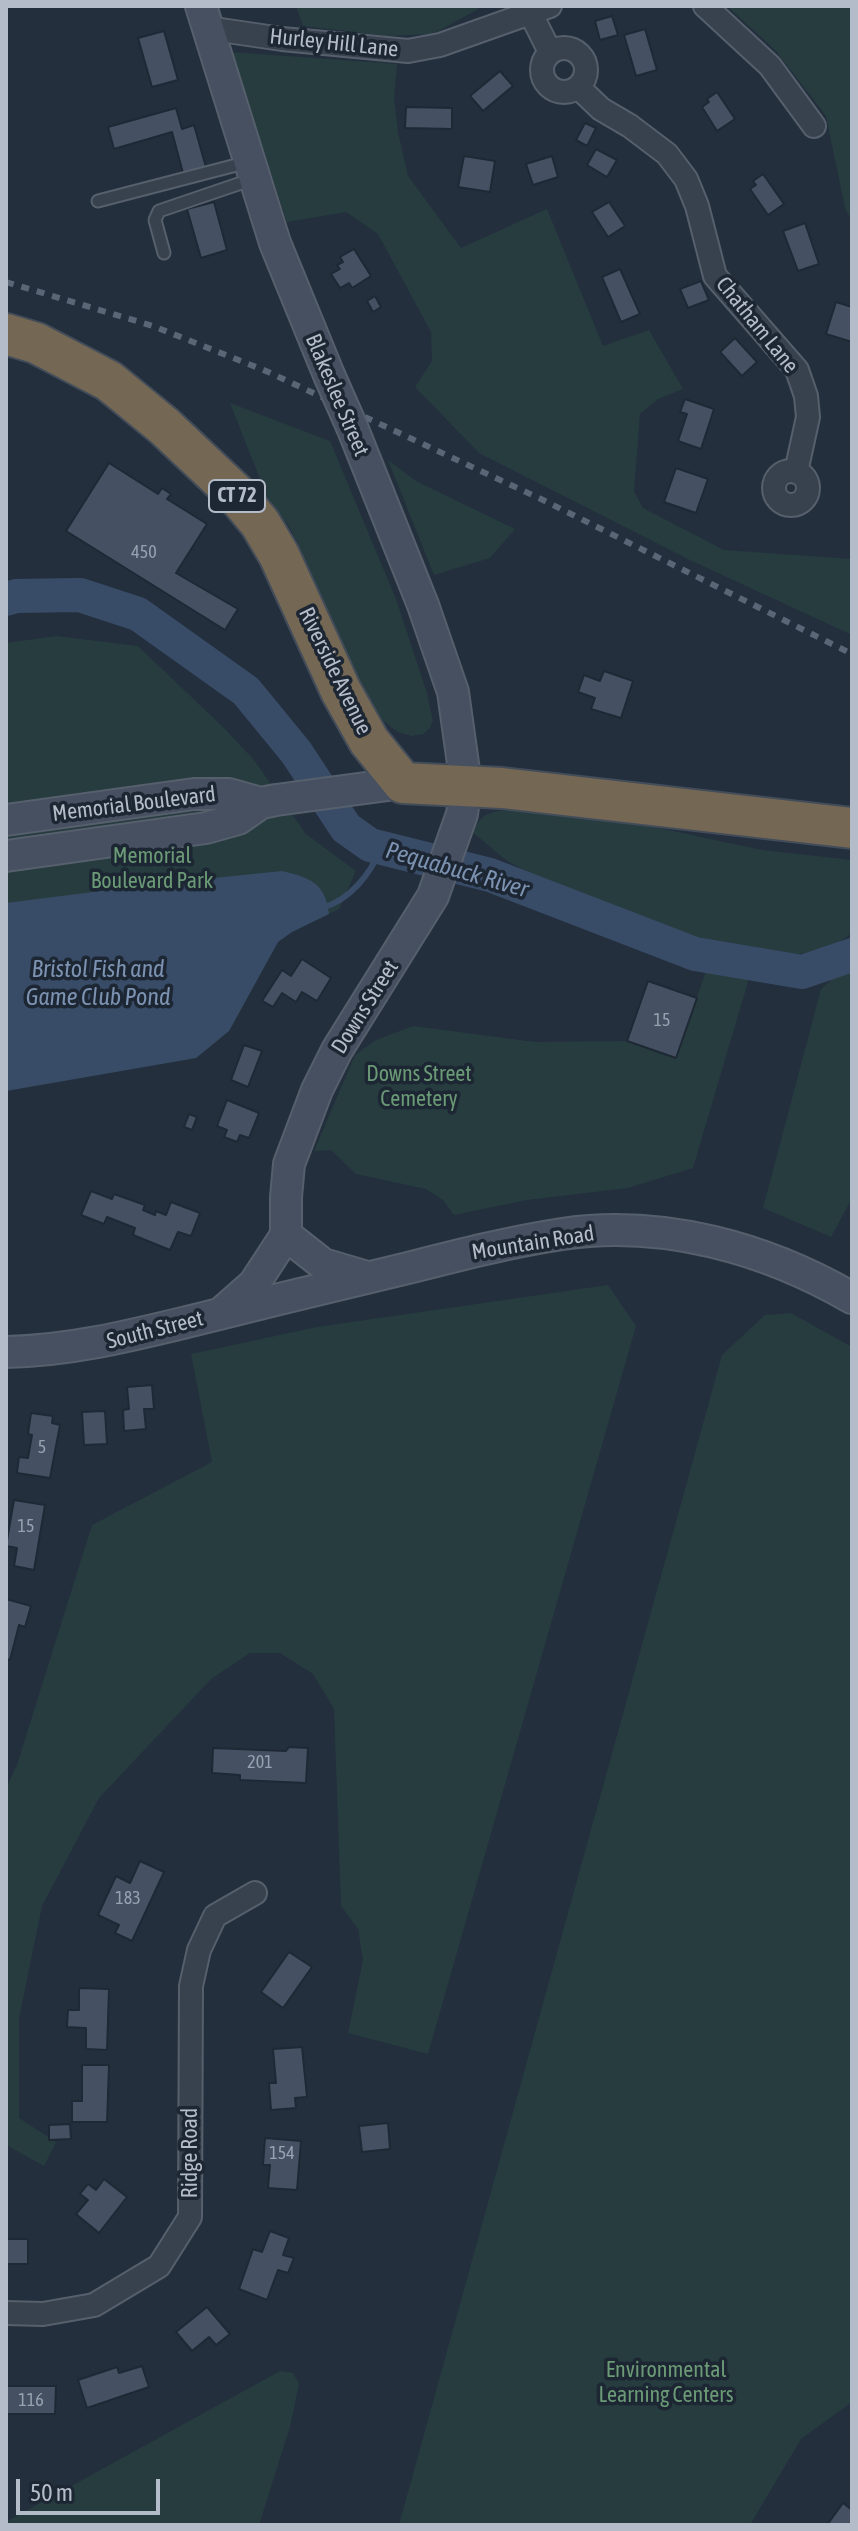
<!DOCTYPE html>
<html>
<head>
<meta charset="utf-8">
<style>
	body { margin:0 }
	#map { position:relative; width:858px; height:2531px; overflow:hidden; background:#242f3e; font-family:"Asap Condensed",sans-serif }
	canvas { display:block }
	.frame { position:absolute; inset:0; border:8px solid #b4bcc9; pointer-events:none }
	.scale { position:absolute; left:16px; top:2479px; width:144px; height:36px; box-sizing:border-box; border:4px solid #b4bcc9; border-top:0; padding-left:10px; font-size:24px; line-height:28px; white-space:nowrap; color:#b4bcc9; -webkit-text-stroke:6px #1d2633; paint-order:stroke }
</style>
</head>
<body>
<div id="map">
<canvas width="858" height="2531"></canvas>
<div class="frame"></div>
<div class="scale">50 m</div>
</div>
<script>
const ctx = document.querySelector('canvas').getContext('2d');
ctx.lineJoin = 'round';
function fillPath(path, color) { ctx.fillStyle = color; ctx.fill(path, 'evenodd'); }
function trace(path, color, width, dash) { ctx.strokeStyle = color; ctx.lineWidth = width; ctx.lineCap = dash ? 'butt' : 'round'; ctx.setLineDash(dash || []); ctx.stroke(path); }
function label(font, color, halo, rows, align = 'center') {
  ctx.font = font + ' "Asap Condensed",sans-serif'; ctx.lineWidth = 7; ctx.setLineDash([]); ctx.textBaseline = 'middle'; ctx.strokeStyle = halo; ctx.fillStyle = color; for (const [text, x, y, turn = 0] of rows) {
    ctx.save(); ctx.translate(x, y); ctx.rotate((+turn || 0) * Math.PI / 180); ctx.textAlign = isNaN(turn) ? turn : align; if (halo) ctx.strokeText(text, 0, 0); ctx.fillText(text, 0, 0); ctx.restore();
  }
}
fillPath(new Path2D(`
	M296 6H479L480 8 433 34 387 36 303 26Z
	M727 6H852V221L845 208 826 116 776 51Z
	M231 52 397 64 394 98 398 132 408 176 461 248 547 209 603 346 649 330 683 389 658 399 640 414 634 491 643 508 724 550 852 559V635L692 561 479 453 415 387 432 361 431 332 378 234 346 212 287 222Z
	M230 403 330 441 396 599 427 693 433 721 430 728 423 734 412 736 398 732 382 720 365 697 297 541 288 525 268 499Z
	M388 460 416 481 515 529 490 558 434 575Z
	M56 636 138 646 225 729 254 760 306 834 356 871 339 909 292 932 278 942 229 1031 196 1058 6 1091V643Z
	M510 810 650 826 762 850 852 860V933C814 965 743 957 698 944 660 933 621 913 585 897 558 885 525 874 501 856 492 849 483 840 473 833 479 814 491 811 510 810Z
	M708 965 750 975 693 1168 628 1188 527 1200 454 1215 443 1200 426 1189 356 1174 331 1150 314 1151 355 1055 376 1040 413 1026 535 1042 627 1041 676 1058Z
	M852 968V1198L831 1237 763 1208 821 989 837 975Z
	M608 1285 636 1326 428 2054 348 2033 363 1960 358 1929 341 1906 334 1709 313 1674 280 1653H250L211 1679 99 1798 42 1906 19 2019V2118L56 2142 44 2166 6 2145V1788L17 1765 92 1525 212 1462 191 1354 317 1327Z
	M791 1313 852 1347V2402L801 2439 750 2525H399L722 1355 765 1315Z
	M280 2371 293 2373 299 2384 290 2427 259 2525H6V2522Z`), '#263c3f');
fillPath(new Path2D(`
	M282 871C310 878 325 882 329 914L292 932 278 942 229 1031 196 1058 6 1091V903L156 884Z`), '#394c67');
trace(new Path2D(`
	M321 908C350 901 371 873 381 848`), '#394c67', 6);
trace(new Path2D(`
	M6 599 16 596 80 595 138 614 246 691 296 752 346 828 370 845 490 875 695 954 802 972 852 955`), '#394c67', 34);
const building = new Path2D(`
	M612 16 618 35 600 40 595 21Z
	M645 29 657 70 636 76 624 35Z
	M164 31 178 80 152 87 138 38Z
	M500 71 513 86 483 111 470 96Z
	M717 92 735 119 717 131 702 107 709 102 707 99Z
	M406 107 452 108V129L405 128Z
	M176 108 182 129 194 125 206 167 183 173 172 132 114 149 108 127Z
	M585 123 596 128 587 146 576 140Z
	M596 149 617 160 607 177 587 165Z
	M464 156 495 161 490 192 458 187Z
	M552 156 558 177 533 185 526 164Z
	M763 174 784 204 768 215 750 189 756 185 753 181Z
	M214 202 227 250 201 258 187 209Z
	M609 202 625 226 608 237 592 212Z
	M805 223 819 264 798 271 783 231Z
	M354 249 371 276 352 288 349 283 340 288 331 274 340 269 337 265 343 262 340 257Z
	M620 269 640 314 621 322 602 277Z
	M701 281 709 300 688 308 680 289Z
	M375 296 381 307 373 312 367 301Z
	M836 302 852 307V342L826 334Z
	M735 338 757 362 742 376 720 352Z
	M685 399 714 409 701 449 678 441 687 414 680 412Z
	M109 463 158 494 162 488 171 494 167 499 207 524 176 573 238 609 225 630 66 531Z
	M676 468 708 479 696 513 664 502Z
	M604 671 633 681 621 718 591 709 595 698 578 692 584 675 600 681Z
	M302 959 331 978 317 1001 302 992 296 1002 282 993 273 1007 262 1001 282 970 291 976Z
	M648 981 697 998 676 1058 627 1041Z
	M244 1045 262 1051 248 1087 231 1080Z
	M227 1100 259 1113 249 1138 240 1135 237 1142 224 1137 227 1130 217 1126Z
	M189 1114 197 1117 192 1130 184 1127Z
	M91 1191 112 1199 114 1194 145 1205 143 1210 155 1215 156 1211 166 1215 171 1202 200 1213 191 1236 178 1232 170 1250 133 1235 135 1228 107 1217 104 1224 81 1215Z
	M152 1385 154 1409H144L146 1429 124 1431 123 1410 129 1409 127 1387Z
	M105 1411 107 1444 84 1445 82 1412Z
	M31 1413 53 1416 52 1423 60 1425 50 1478 17 1473 19 1457 28 1458 32 1435 28 1434Z
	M14 1500 45 1505 34 1570 14 1566 17 1548 6 1546Z
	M6 1599 31 1606 25 1627 19 1625 10 1660 6 1659Z
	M289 1747 308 1748 306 1783 240 1780V1775L212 1773 213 1748 286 1751Z
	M140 1861 164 1872 132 1941 115 1933 119 1925 98 1915 116 1876 130 1883Z
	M289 1952 312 1967 283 2008 261 1992Z
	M79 1988 109 1989 107 2050 86 2049V2028L67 2027 68 2010H79Z
	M302 2047 307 2097 295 2098 296 2108 271 2110 269 2083H276L273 2049Z
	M82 2065H109L107 2122H72V2101H82Z
	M388 2123 390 2149 362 2152 359 2126Z
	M70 2124 71 2139 49 2140V2125Z
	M265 2138 301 2141 297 2190 268 2188 270 2165H263Z
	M104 2179 127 2197 99 2233 76 2214 88 2200 80 2194 88 2184 96 2190Z
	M270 2231 289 2238 283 2255 294 2258 288 2273 278 2270 267 2300 239 2289 253 2249 262 2252Z
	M6 2239H28V2264H6Z
	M207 2307 230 2334 216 2345 209 2337 192 2351 176 2332Z
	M142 2366 149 2387 87 2408 78 2380 117 2367 119 2373Z
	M7 2386H56L55 2414H7Z
	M843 2503 852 2510V2525H827Z`);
fillPath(building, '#455162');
trace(building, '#1f2835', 2);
const lane = new Path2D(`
	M98 201 248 162
	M164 253 155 220 159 211 253 179`);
const street = new Path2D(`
	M705 6 770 66 814 126
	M531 14 550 52
	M207 28 282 39 408 51 440 45 550 6
	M542 70a22 22 0 1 1 44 0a22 22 0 1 1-44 0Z
	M578 87 601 109 630 126 667 154 686 179 697 206 715 276 797 370 806 396 808 417 796 472
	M774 488a17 17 0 1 1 34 0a17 17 0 1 1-34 0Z
	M6 2313 43 2314 94 2305 159 2266 190 2217 191 1986 199 1950 215 1916 255 1893`);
const secondary = new Path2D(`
	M201 6 275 243 329 375
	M6 820 194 794H229L261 803
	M6 856 206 828 238 819 261 803 276 800 403 783
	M286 1235 323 1264 367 1277
	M220 1314 254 1284 286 1235V1197L289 1164 317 1090 337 1050 433 896 462 814 466 785 453 692 423 605 352 427
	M6 1352C69 1351 129 1336 191 1321 263 1303 336 1285 408 1268 459 1255 510 1242 562 1234 662 1219 766 1248 852 1298`);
const highway = new Path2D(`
	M6 334 36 343 109 381 164 426 235 493 260 523 279 555 341 691 369 741 403 783 502 788 852 828`);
trace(lane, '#565f6c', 15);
trace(street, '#565f6c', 26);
trace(secondary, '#565f6c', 34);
trace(highway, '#434c59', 44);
trace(lane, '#38414e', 11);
trace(street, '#38414e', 22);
trace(secondary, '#465061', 30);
trace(highway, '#746855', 40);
trace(new Path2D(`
	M6 282 153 326 266 371 541 499 852 654`), '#5a6575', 6, [8, 8]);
const secondaryBridge = new Path2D(`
	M329 375 352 427`);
trace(secondaryBridge, '#565f6c', 34, []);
trace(secondaryBridge, '#465061', 30);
label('18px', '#98a1af', null, [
	["450",144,552],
	["15",662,1020],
	["5",42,1447],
	["15",26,1526],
	["201",260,1762],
	["183",128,1898],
	["154",282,2153],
	["116",31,2400]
]);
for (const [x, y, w] of [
	[237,496,56]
]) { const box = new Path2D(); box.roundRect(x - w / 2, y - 16, w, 32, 6); ctx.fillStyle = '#1d2633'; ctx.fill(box); trace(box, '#b4bcc9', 2); }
label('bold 20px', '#b4bcc9', null, [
	["CT 72",237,496]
]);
label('22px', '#b4bcc9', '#1d2633', [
	["Hurley Hill Lane",334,43,6],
	["Chatham Lane",757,325,51],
	["Blakeslee Street",337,395,67],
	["Riverside Avenue",335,671,64],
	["Memorial Boulevard",134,804,-7],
	["Downs Street",365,1007,-58],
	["Mountain Road",533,1243,-9],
	["South Street",155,1330,-14],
	["Ridge Road",190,2153,-90]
]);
label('22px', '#6b9a76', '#1d2633', [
	["Memorial",152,856],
	["Boulevard Park",152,881],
	["Downs Street",419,1074],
	["Cemetery",419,1099],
	["Environmental",666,2370],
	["Learning Centers",666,2395]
]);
label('italic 24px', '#7c92b1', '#1d2633', [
	["Pequabuck River",457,870,16],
	["Bristol Fish and",98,969],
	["Game Club Pond",98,997]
]);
</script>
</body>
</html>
